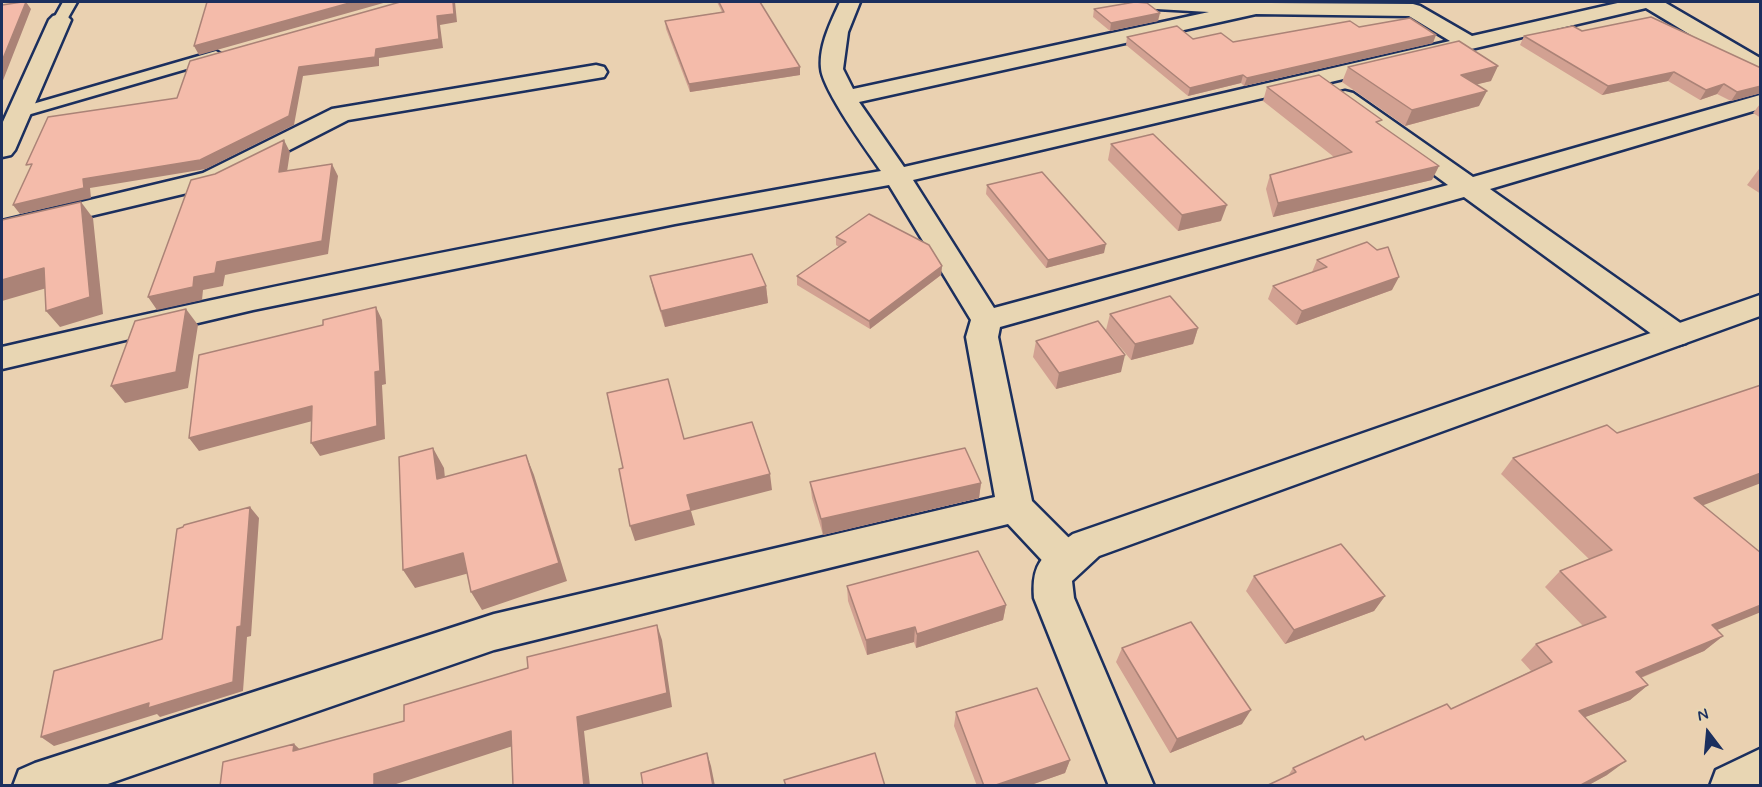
<!DOCTYPE html>
<html>
<head>
<meta charset="utf-8">
<style>
	body { margin:0 }
	#map { position:relative; width:1762px; height:787px; overflow:hidden; background:#ead1b1; font-family:Mynerve,sans-serif }
	canvas { display:block }
	.frame { position:absolute; inset:0; border:3px solid #1b2f5e; pointer-events:none }
	.north { position:absolute; left:1678px; top:703px; width:60px; height:60px; -webkit-text-stroke:4px #e8d6b3; paint-order:stroke; rotate:344deg; font-size:16px; font-weight:700; line-height:24px; text-align:center; color:#1b2f5e }
	.north::after { content:''; display:block; margin:auto; width:21px; height:27px; background:#1b2f5e; clip-path:polygon(50% 0,100% 100%,50% 72%,0 100%) }
</style>
</head>
<body>
<div id="map">
<canvas width="1762" height="787"></canvas>
<div class="frame"></div>
<div class="north">N</div>
</div>
<script>
const ctx = document.querySelector('canvas').getContext('2d');
ctx.lineJoin = 'round';
function trace(path, color, width, dash) { ctx.strokeStyle = color; ctx.lineWidth = width; ctx.lineCap = dash ? 'butt' : 'round'; ctx.setLineDash(dash || []); ctx.stroke(path); }
function fillPath(path, color) { ctx.fillStyle = color; ctx.fill(path, 'evenodd'); }
const service = new Path2D(`
	M63 2H77L65 23H55L53 20Z
	M216 51 224 56 221 59 24 116 18 118 10 113 12 110Z`);
const minor = new Path2D(`
	M840 2H860L848 32 843 69 853 89 1209 12 1139 8 1132 6 1129 2 1413 4 1420 6 1472 36 1622 2H1664L1760 58V74L1752 72 1646 8 913 180 994 308 1448 185 1337 103 1333 98 1337 93 1345 91 1353 93 1473 177 1760 95V109L1490 189 1686 327 1691 335 1686 343 1675 346 1664 343 1464 197 1000 327 998 337 1032 501 1080 549 1085 560 1080 571 1066 576 1052 571 1008 524 494 650 102 786H13L19 770 35 763 494 614 995 497 966 337 971 320 889 185 675 224 253 310 2 369V347C293 279 586 223 881 171 867 151 822 89 821 68 819 45 831 22 840 2ZM1256 14 1409 16 1450 41 904 167 859 102Z
	M60 14 67 16 71 20 15 150 11 155 2 157V124L49 20 53 16Z
	M596 65 604 67 607 72 604 77 348 120 221 185 2 237V221L203 173 332 109Z`);
const tertiary = new Path2D(`
	M1760 295V316L1099 556 1072 581 1074 598 1154 786H1109L1034 598C1031 561 1044 555 1073 534Z
	M1760 749V786H1710L1716 770Z`);
trace(service, '#1b2f5e', 5);
trace(minor, '#1b2f5e', 5);
trace(tertiary, '#1b2f5e', 5);
fillPath(service, '#e8d6b3');
fillPath(minor, '#e8d6b3');
fillPath(tertiary, '#e8d6b3');
fillPath(new Path2D(`
	M717 2H760L800 75 690 92 666 29 665 21 722 12Z
	M1094 9 1158 21 1110 31 1093 17Z
	M1359 27 1433 43 1244 86 1241 83 1188 96 1126 45 1127 37 1193 39 1233 42Z
	M1582 31 1761 68V93L1731 101 1717 94 1700 100 1668 81 1602 95 1520 45 1524 36Z
	M1348 67 1491 81 1477 84 1479 106 1405 126 1342 82Z
	M1267 87 1380 124 1432 180 1273 217 1266 189 1270 175 1334 157 1263 101Z
	M1760 104H1761V118L1753 113Z
	M1111 144 1221 221 1178 231 1108 160Z
	M1759 169H1761V194L1747 185Z
	M987 185 1104 253 1046 268 986 194Z
	M836 237 942 266 941 275 870 329 797 285V276L839 247 836 245Z
	M1317 260 1392 290 1296 325 1268 299 1273 286 1312 272Z
	M650 276 766 286 768 303 665 327 654 293Z
	M1110 314 1198 328 1193 344 1131 360 1106 330Z
	M1036 341 1121 372 1056 389 1033 357Z
	M1513 458 1703 505 1717 630 1723 636 1704 651 1641 678 1648 685 1630 700 1585 717 1607 775 1587 786H1266L1288 776 1293 768 1365 740 1451 709 1531 671 1521 660 1536 644 1583 626 1545 587 1560 571 1589 559 1501 474Z
	M810 482 981 483 979 498 823 535 812 498Z
	M1254 576 1385 596 1374 611 1285 644 1246 591Z
	M847 586 1006 605 1003 620 916 648 914 642 867 655 848 601Z
	M1122 648 1242 724 1170 753 1116 662Z
	M956 712 1070 760 1065 773 1028 786H977L954 726Z`), '#d2a192');
fillPath(new Path2D(`
	M26 2 31 9 2 83V61Z
	M353 2H387L199 55 194 46Z
	M453 2H455L457 22 440 25 443 48 379 58V66L303 76 294 125 206 169 90 188 91 198 20 214 13 205 83 179 299 67 376 49 437 16Z
	M1160 13 1158 21 1110 31 1111 23Z
	M1436 35 1433 43 1244 86 1247 78Z
	M1498 66 1491 81 1454 90 1461 75Z
	M800 67V75L690 92 689 84Z
	M1674 72 1668 81 1602 95 1608 86Z
	M1243 75 1241 83 1188 96 1190 88Z
	M1724 84 1717 94 1700 100 1706 90Z
	M1761 86V93L1731 101 1737 92Z
	M1487 91 1479 106 1405 126 1412 110Z
	M284 140 290 152 285 185 279 172Z
	M332 164 338 176 328 254 225 275 223 286 203 290 202 300 157 310 148 297 194 277 217 262Z
	M1439 166 1432 180 1273 217 1278 203Z
	M81 202 93 218 103 314 60 327 46 311Z
	M1227 205 1221 221 1178 231 1182 215Z
	M1106 244 1104 253 1046 268 1048 260Z
	M942 266 941 275 870 329 869 321Z
	M44 268 57 285 2 301V280Z
	M1399 277 1392 290 1296 325 1302 311Z
	M766 286 768 303 665 327 661 311Z
	M376 307 382 320 386 384 382 385 385 439 320 456 311 443Z
	M186 309 198 325 188 388 125 403 111 386Z
	M1198 328 1193 344 1131 360 1135 344Z
	M1125 355 1121 372 1056 389 1059 373Z
	M312 406 320 419 199 451 189 438Z
	M433 448 444 468 447 499 437 479Z
	M526 455 534 475 567 581 482 610 471 592Z
	M1761 473V483L1678 515 1694 498Z
	M770 474 772 490 691 511 695 525 635 541 630 526 687 495Z
	M981 483 979 498 823 535 821 519Z
	M250 507 259 518 251 636 247 637 243 691 160 717 157 714 54 746 41 737 237 627Z
	M463 553 473 572 415 588 403 570Z
	M1385 596 1374 611 1285 644 1294 630Z
	M1006 605 1003 620 916 648 917 634Z
	M1761 605V612L1693 640 1712 625Z
	M657 625 662 640 672 707 584 731 590 786H584L577 717Z
	M915 627 914 642 867 655 866 640Z
	M1723 636 1704 651 1618 687 1636 672Z
	M1648 685 1630 700 1562 726 1579 711Z
	M1251 710 1242 724 1170 753 1177 739Z
	M511 731 519 744 390 786H374V774Z
	M294 744 308 757 293 751Z
	M707 753 711 766 715 786H713Z
	M1070 760 1065 773 1028 786H993Z
	M1626 761 1607 775 1587 786H1579Z`), '#ab8377');
const building = new Path2D(`
	M22 2H26L2 61V5Z
	M207 2H353L194 46Z
	M400 2H453L454 14 437 16 439 39 376 49 375 57 299 67 289 116 200 160 83 179 84 188 13 205 32 164 26 165 48 117 177 98 190 61Z
	M719 2H760L800 67 689 84 665 21 724 12Z
	M1135 2 1147 3 1160 13 1111 23 1094 9Z
	M1651 17 1761 68V86L1737 92 1724 84 1706 90 1674 72 1608 86 1524 36 1573 26 1582 31Z
	M1410 18 1436 35 1247 78 1243 75 1190 88 1127 37 1177 26 1193 39 1221 33 1233 42 1350 21 1359 27Z
	M1459 41 1498 66 1461 75 1487 91 1412 110 1348 67Z
	M1319 75 1382 120 1376 122 1439 166 1278 203 1270 175 1352 152 1267 87Z
	M1153 134 1227 205 1182 215 1111 144Z
	M284 140 279 172 332 164 322 241 217 262 215 273 194 277 193 287 148 297 191 180 215 174Z
	M1042 172 1106 244 1048 260 987 185Z
	M81 202 90 297 46 311 44 268 2 280V220Z
	M869 214 929 245 942 266 869 321 797 276 846 242 836 237Z
	M1367 242 1377 250 1388 247 1399 277 1302 311 1273 286 1327 267 1317 260Z
	M752 254 766 286 661 311 650 276Z
	M1170 296 1198 328 1135 344 1110 314Z
	M376 307 380 371 375 372 377 426 311 443 312 406 189 438 199 355 323 325V320Z
	M186 309 176 372 111 386 135 321Z
	M1098 321 1125 355 1059 373 1036 341Z
	M668 379 684 439 752 422 770 474 687 495 691 510 630 526 619 469 623 468 607 393Z
	M1761 385V473L1694 498 1761 553V605L1712 625 1723 636 1636 672 1648 685 1579 711 1626 761 1579 786H1266L1296 772 1293 768 1363 736 1365 740 1447 704 1451 709 1552 662 1536 644 1606 617 1560 571 1612 550 1513 458 1607 425 1617 433Z
	M433 448 437 479 526 455 559 563 471 592 463 553 403 570 399 457Z
	M965 448 981 483 821 519 810 482Z
	M250 507 241 626 237 627 233 682 148 708 149 703 41 737 54 671 162 639 177 529 183 527 184 525Z
	M1341 544 1385 596 1294 630 1254 576Z
	M978 551 1006 605 917 634 915 627 866 640 847 586Z
	M1191 622 1251 710 1177 739 1122 648Z
	M657 625 667 693 577 717 584 786H513L511 731 374 774V786H220L223 762 294 744 293 751 404 721V705L528 668 527 657Z
	M1037 688 1070 760 993 786H984L956 712Z
	M707 753 713 786H643L641 773Z
	M875 753 885 786H786L784 780Z`);
fillPath(building, '#f4bbaa');
trace(building, '#ab8377', 1.5);
</script>
</body>
</html>
